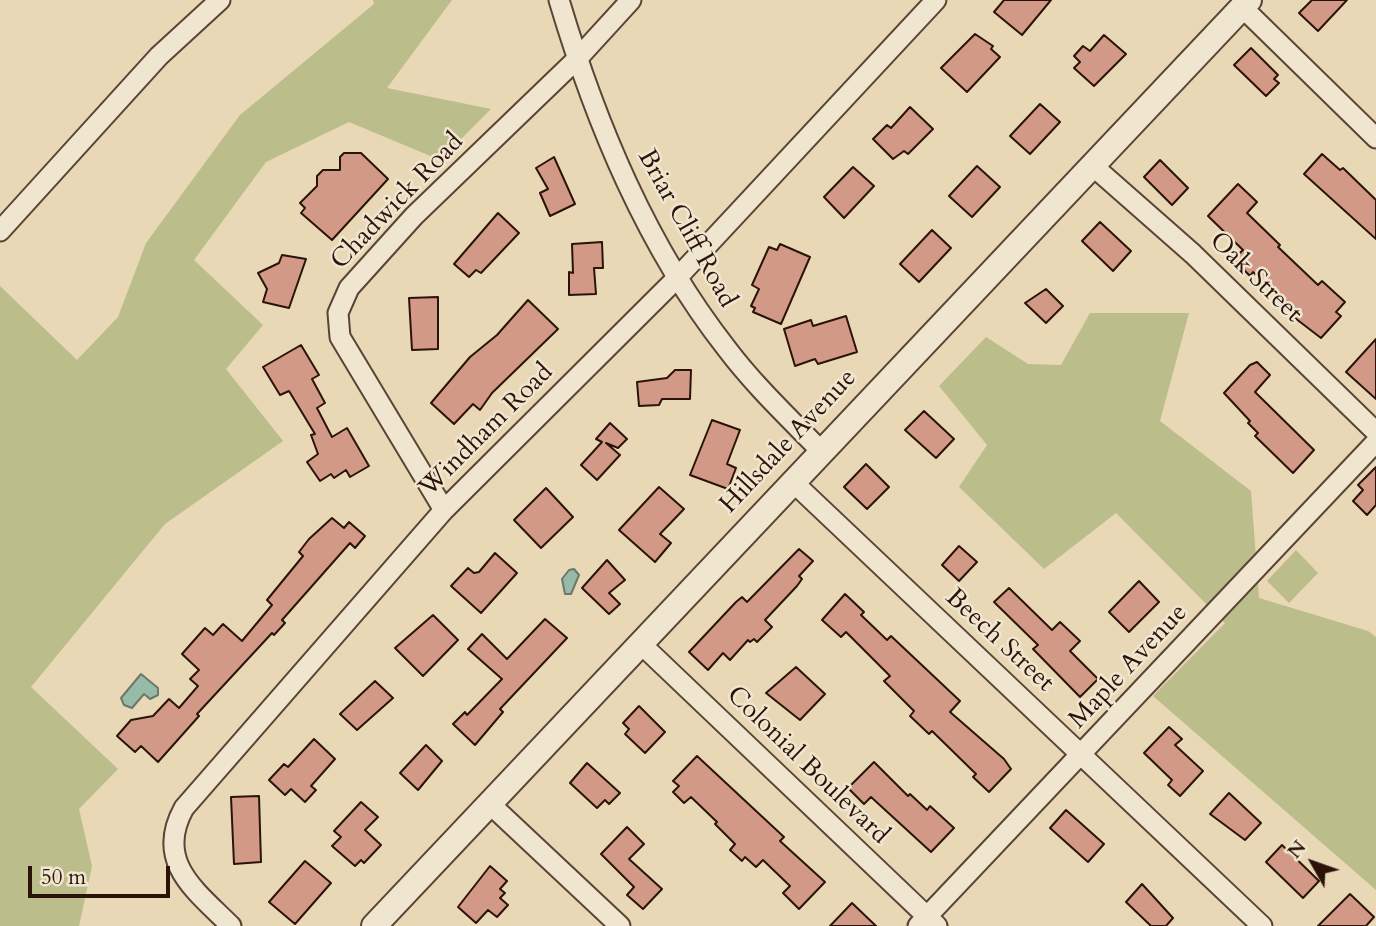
<!DOCTYPE html>
<html>
<head>
<meta charset="utf-8">
<style>
	body { margin:0 }
	#map { position:relative; width:1376px; height:926px; overflow:hidden; background:#e8d8b6; font-family:Cardo,serif }
	canvas { display:block }
	.north { position:absolute; left:1278px; top:828px; width:70px; height:70px; -webkit-text-stroke:5px #f0e6d0; paint-order:stroke; rotate:310deg; font-size:19px; font-weight:700; line-height:28px; text-align:center; color:#2b130a }
	.north::after { content:''; display:block; margin:auto; width:24px; height:32px; background:#2b130a; clip-path:polygon(50% 0,100% 100%,50% 72%,0 100%) }
	.scale { position:absolute; left:28px; top:866px; width:142px; height:32px; box-sizing:border-box; border:4px solid #2b130a; border-top:0; padding-left:9px; font-size:21px; line-height:24px; white-space:nowrap; color:#2b130a; -webkit-text-stroke:5px #f0e6d0; paint-order:stroke }
</style>
</head>
<body>
<div id="map">
<canvas width="1376" height="926"></canvas>
<div class="north">N</div>
<div class="scale">50 m</div>
</div>
<script>
const ctx = document.querySelector('canvas').getContext('2d');
ctx.lineJoin = 'round';
function fillPath(path, color) { ctx.fillStyle = color; ctx.fill(path, 'evenodd'); }
function trace(path, color, width, dash) { ctx.strokeStyle = color; ctx.lineWidth = width; ctx.lineCap = dash ? 'butt' : 'round'; ctx.setLineDash(dash || []); ctx.stroke(path); }
function label(font, color, halo, rows, align = 'center') {
  ctx.font = font + ' Cardo,serif'; ctx.lineWidth = 5; ctx.setLineDash([]); ctx.textBaseline = 'middle'; ctx.strokeStyle = halo; ctx.fillStyle = color; for (const [text, x, y, turn = 0] of rows) {
    ctx.save(); ctx.translate(x, y); ctx.rotate((+turn || 0) * Math.PI / 180); ctx.textAlign = isNaN(turn) ? turn : align; if (halo) ctx.strokeText(text, 0, 0); ctx.fillText(text, 0, 0); ctx.restore();
  }
}
fillPath(new Path2D(`
	M373 0H452L387 88 491 109 440 160 349 122 266 162 194 260 263 325 226 369 283 441 165 524 31 687 118 769 79 809 92 866 79 926H0V286L77 360 118 317 146 243 240 115 374 4Z
	M1090 313H1189L1160 421 1251 491 1259 598 1368 631 1376 637V890L1153 696 1225 623 1116 513 1044 569 959 487 987 445 939 386 986 337 1028 364 1061 365Z
	M1296 550 1318 573 1289 603 1267 581Z`), '#bbbd8a');
const water = new Path2D(`
	M574 569 579 575 571 594H565L562 579 569 570Z
	M141 674 158 688V695L150 699 144 694 132 708 124 705 121 698Z`);
fillPath(water, '#98bba9');
trace(water, '#6c7869', 2);
const building = new Path2D(`
	M1004 0H1051L1022 35 994 12Z
	M1312 0H1347L1318 31 1299 13Z
	M975 34 993 46 991 49 1000 57 967 92 941 68Z
	M1104 35 1126 54 1094 86 1074 68 1080 62 1074 56 1083 46 1090 51Z
	M1251 48 1278 75 1274 79 1279 83 1266 96 1234 65Z
	M1040 104 1060 122 1030 154 1010 136Z
	M910 107 933 129 908 154 904 151 893 159 873 139 887 125 891 128Z
	M344 153H361L388 179 332 240 301 213 305 208 300 203 317 186V176L323 170H340V157Z
	M1322 154 1340 170 1343 168 1376 200V239L1304 174Z
	M554 157 575 204 550 216 540 193 548 189 536 168Z
	M1160 160 1188 188 1172 205 1144 177Z
	M977 166 1000 187 972 217 949 196Z
	M853 167 874 186 844 218 824 197Z
	M1238 184 1257 202 1247 213 1280 245 1278 247 1318 285 1322 281 1345 302 1336 312 1341 316 1321 338 1291 315 1294 311 1253 272 1250 276 1233 259 1243 250 1208 216Z
	M498 213 519 233 481 273 476 270 469 277 454 264Z
	M1100 222 1131 251 1113 271 1082 241Z
	M932 230 951 248 919 282 900 264Z
	M602 242 603 268H594L596 294 569 295V272L573 273 572 244Z
	M780 244 810 257 781 324 753 312 755 308 751 306 759 289 752 285 769 247 777 250Z
	M282 255 306 259 289 308 263 302 267 289 258 273 279 263Z
	M1046 289 1063 306 1046 323 1025 303Z
	M438 297V349L412 350 409 298Z
	M528 300 558 329 492 393 480 410 473 404 454 424 431 403 470 357 497 335Z
	M846 316 857 352 818 364 815 359 795 366 784 329 811 320 813 326Z
	M1376 339V399L1346 372Z
	M301 345 319 375 312 379 325 403 317 408 332 437 347 428 369 466 350 477 346 470 334 478 331 474 320 481 307 462 318 454 311 435 315 434 289 391 280 395 263 367Z
	M1257 362 1270 375 1255 392 1314 450 1293 473 1255 436 1258 433 1248 423 1250 421 1224 393 1250 365Z
	M675 370H691L690 399H662L659 405 639 406 637 382 667 378Z
	M924 411 954 439 936 458 905 430Z
	M712 420 740 430 727 464 736 468 728 489 690 475Z
	M610 423 627 439 618 448 606 443 620 455 597 480 581 465 602 442 596 439Z
	M866 464 889 487 867 509 844 487Z
	M1376 467V505L1367 515 1353 501 1363 490 1358 485Z
	M659 487 684 509 660 534 671 543 655 562 619 530Z
	M546 488 573 517 541 548 514 520Z
	M332 518 344 528 349 522 365 536 355 548 350 543 282 620 285 623 274 635 272 633 197 714 199 716 158 762 141 746 135 752 117 736 131 720 153 716 169 699 179 708 198 686 190 679 199 670 182 654 205 628 213 635 223 624 242 641 272 605 267 600 303 556 299 552 309 539Z
	M959 546 977 562 959 581 942 565Z
	M799 549 813 561 799 576 802 579 797 586 765 620 772 627 757 642 754 639 750 642 748 640 730 660 723 653 708 670 689 652 736 602 742 597 747 602Z
	M495 553 517 573 481 613 451 586 468 568 474 573 479 572Z
	M607 560 625 580 609 593 620 604 609 614 582 588Z
	M1139 581 1159 602 1129 632 1109 612Z
	M1009 588 1052 630 1060 622 1080 641 1070 651 1098 679 1080 697 1033 649 1038 645 994 602Z
	M845 594 864 612 861 615 887 640 891 636 960 701 950 712 1004 759 1011 769 989 792 973 777 976 774 932 731 929 734 910 716 914 711 884 681 890 676 846 632 841 637 822 620Z
	M433 615 458 640 423 676 395 648Z
	M545 619 567 638 500 709 503 712 475 745 453 724 465 712 467 715 502 679 468 649 482 634 507 659Z
	M796 667 825 694 800 720 766 693Z
	M375 681 393 698 357 730 340 714Z
	M639 706 665 732 645 753 625 734 629 729 623 723Z
	M1169 727 1182 739 1175 745 1203 771 1180 796 1168 785 1172 780 1144 753Z
	M314 739 335 759 311 786 316 790 305 802 291 789 285 795 269 780 284 764 288 767Z
	M426 745 442 761 418 790 400 773Z
	M697 756 784 837 780 841 825 882 799 909 783 893 790 886 763 860 756 867 745 857 742 861 730 850 735 844 715 824 717 822 691 797 684 803 673 792 679 786 673 781Z
	M874 762 908 796 910 794 927 810 930 806 954 828 931 852 871 797 864 804 848 788Z
	M587 763 620 793 609 804 605 800 597 808 570 783Z
	M1229 793 1261 823 1245 840 1210 814Z
	M259 796 261 862 234 864 231 797Z
	M361 802 378 817 365 830 381 845 364 863 361 860 355 866 332 846 341 837 334 831Z
	M1066 810 1104 844 1088 862 1050 828Z
	M627 827 644 844 629 859 662 889 643 909 627 895 634 887 601 854Z
	M1282 845 1319 881 1303 898 1266 862Z
	M305 861 331 883 295 924 269 902Z
	M490 866 507 881 500 889 505 893 500 898 508 905 497 917 488 910 476 923 458 907Z
	M1142 884 1173 918 1166 926H1151L1126 902Z
	M1350 894 1374 917 1366 926H1318Z
	M852 903 876 926H830Z`);
fillPath(building, '#d29986');
trace(building, '#2b130a', 2);
const minor = new Path2D(`
	M559 0C596 124 647 247 727 349 755 386 789 418 821 451
	M1242 7 1376 138
	M1093 166 1193 254 1376 432
	M0 231 159 56 220 0
	M793 482 1262 926
	M444 510 340 337 338 313 349 288 414 216 578 58 631 0
	M641 644 937 926
	M490 804 620 926
	M231 926C196 891 154 862 184 808L444 510 677 278 936 0
	M918 926 1376 442`);
const tertiary = new Path2D(`
	M374 926 1249 0`);
trace(minor, '#5a4435', 23);
trace(tertiary, '#5a4435', 28);
trace(minor, '#f0e6d0', 19);
trace(tertiary, '#f0e6d0', 24);
label('26px', '#2b130a', '#f0e6d0', [
	["Chadwick Road",398,202,-46],
	["Briar Cliff Road",686,229,61],
	["Oak Street",1255,278,44],
	["Windham Road",487,431,-45],
	["Hillsdale Avenue",789,442,-47],
	["Beech Street",999,641,43],
	["Maple Avenue",1129,667,-47],
	["Colonial Boulevard",807,766,44]
]);
</script>
</body>
</html>
